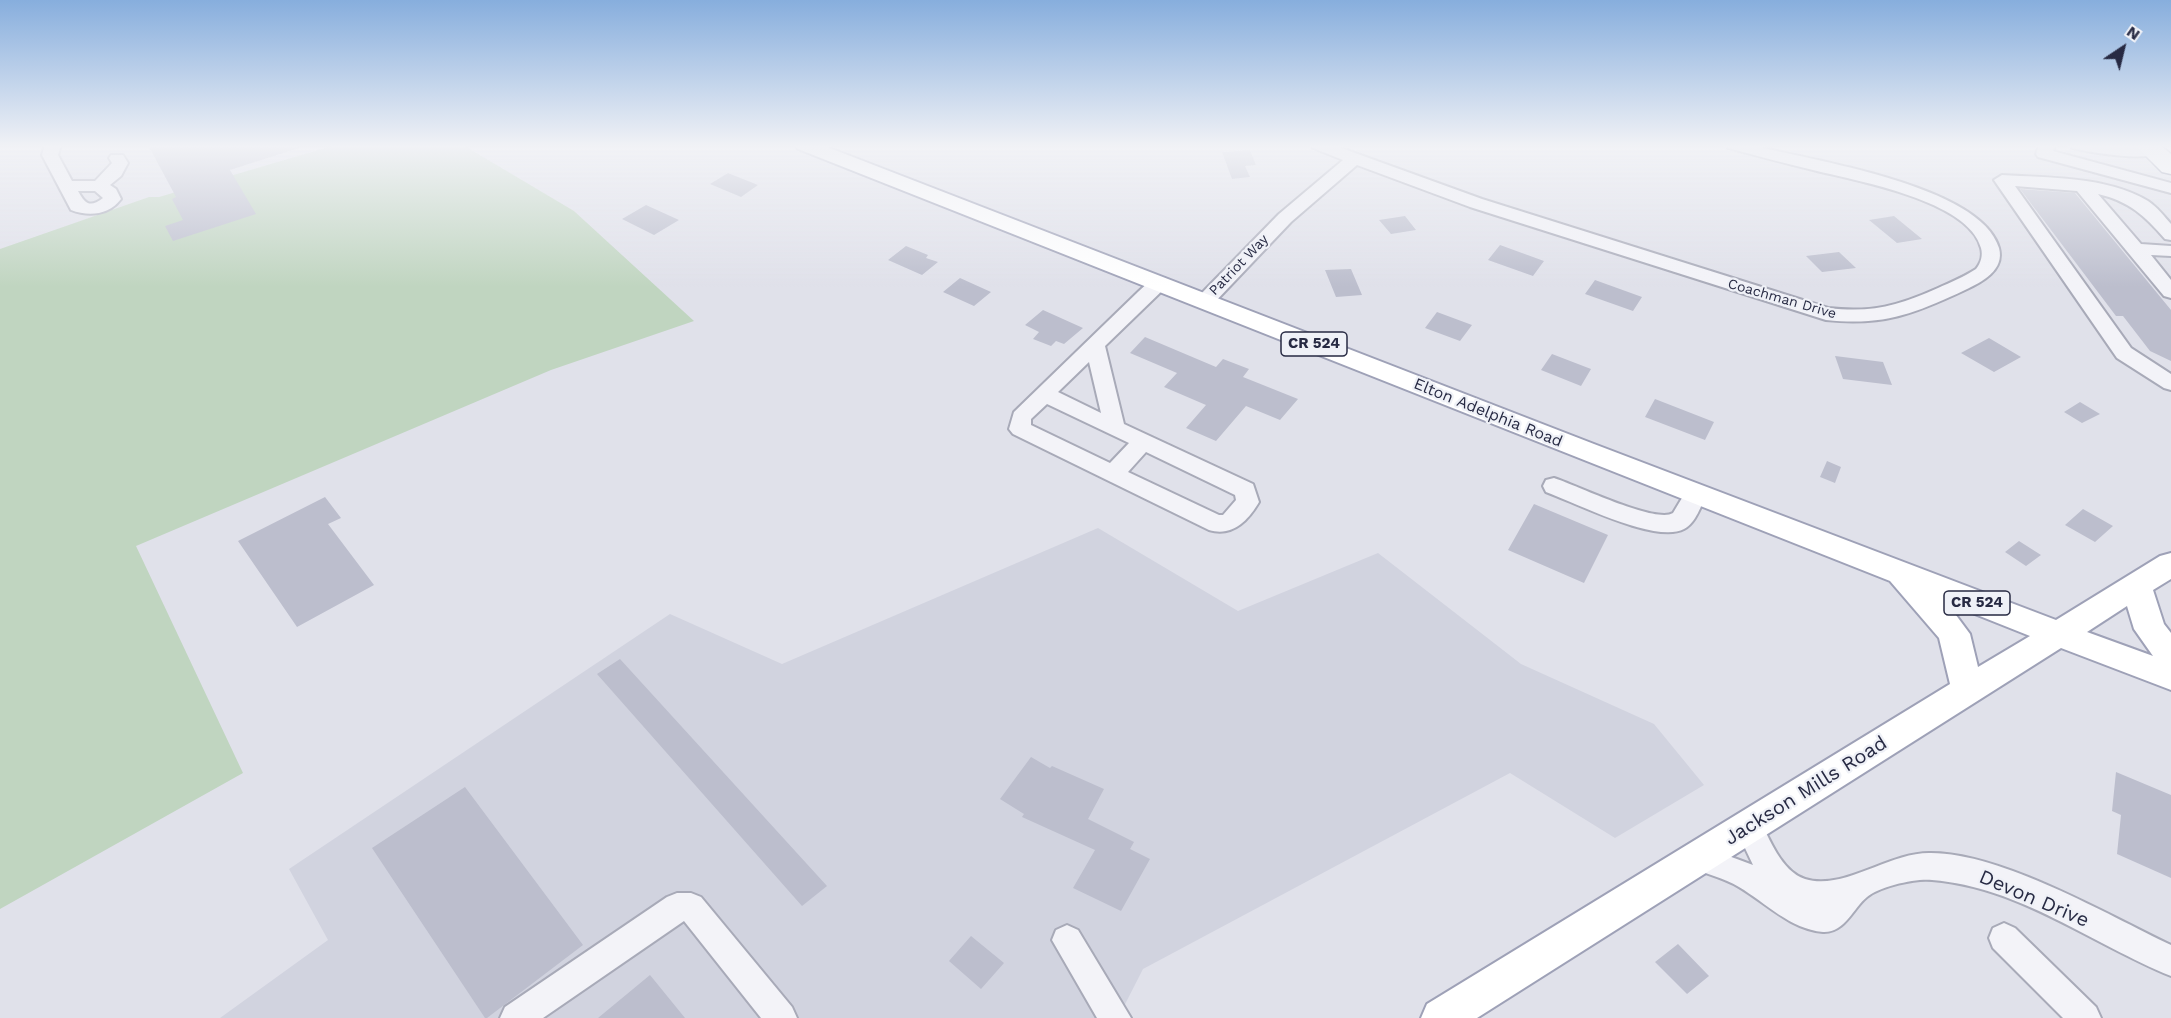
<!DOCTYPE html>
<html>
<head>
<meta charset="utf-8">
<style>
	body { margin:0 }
	#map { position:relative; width:2171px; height:1018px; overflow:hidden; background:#e0e1ea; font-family:"Work Sans",sans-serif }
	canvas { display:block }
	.north { position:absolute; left:2093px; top:18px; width:60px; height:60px; -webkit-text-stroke:4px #eff1f7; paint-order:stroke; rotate:35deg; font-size:16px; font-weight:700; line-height:24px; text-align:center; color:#272a43 }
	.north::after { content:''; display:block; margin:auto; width:21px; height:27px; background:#272a43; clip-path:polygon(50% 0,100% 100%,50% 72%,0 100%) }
</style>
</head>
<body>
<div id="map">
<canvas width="2171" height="1018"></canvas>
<div class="north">N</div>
</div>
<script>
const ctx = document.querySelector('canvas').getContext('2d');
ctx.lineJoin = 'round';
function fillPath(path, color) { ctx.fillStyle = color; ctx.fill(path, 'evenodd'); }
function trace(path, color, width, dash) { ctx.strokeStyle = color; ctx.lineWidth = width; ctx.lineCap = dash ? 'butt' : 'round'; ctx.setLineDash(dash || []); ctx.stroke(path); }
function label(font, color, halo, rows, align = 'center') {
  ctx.font = font + ' "Work Sans",sans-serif'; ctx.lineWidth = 4.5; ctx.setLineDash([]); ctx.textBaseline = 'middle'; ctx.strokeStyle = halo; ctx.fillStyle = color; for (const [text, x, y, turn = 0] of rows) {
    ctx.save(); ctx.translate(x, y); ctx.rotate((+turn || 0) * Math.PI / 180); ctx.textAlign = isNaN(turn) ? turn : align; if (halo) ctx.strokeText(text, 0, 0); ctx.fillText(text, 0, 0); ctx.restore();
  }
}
fillPath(new Path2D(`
	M1098 528 1238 611 1378 553 1521 664 1654 724 1704 785 1615 838 1510 773 1143 969 1118 1018H220L328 940 289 869 670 614 782 664Z`), '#d1d3df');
fillPath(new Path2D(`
	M335 145H463L574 211 694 321 551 370 136 546 243 773 0 909V249L149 197H159Z`), '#c0d5c0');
fillPath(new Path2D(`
	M148 145H298L299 148 230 170 256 214 173 241 165 226 183 220 172 199 176 197Z
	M1250 150 1256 165 1245 166 1250 177 1232 179 1222 152Z
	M728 173 758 185 741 197 710 184Z
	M2020 189 2075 193 2171 310V361L2150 351 2123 316H2116Z
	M646 205 679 220 654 235 622 219Z
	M1405 216 1416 230 1391 234 1379 220Z
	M1894 216 1922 239 1897 243 1869 220Z
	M1500 245 1544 261 1533 276 1488 260Z
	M906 246 928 255 926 258 938 262 922 275 888 260Z
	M1839 252 1856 268 1822 272 1806 256Z
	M1351 269 1362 295 1336 297 1325 270Z
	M960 278 991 292 974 306 943 292Z
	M1595 280 1642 297 1633 311 1585 294Z
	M1043 310 1083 328 1064 344 1056 341 1051 346 1033 339 1039 332 1025 325Z
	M1437 312 1472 325 1460 341 1425 328Z
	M1145 337 1216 367 1223 359 1249 369 1243 377 1298 399 1280 420 1246 406 1216 441 1186 428 1206 405 1164 387 1177 373 1130 353Z
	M1989 338 2021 357 1994 372 1961 353Z
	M1552 354 1591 369 1581 386 1541 370Z
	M1835 356 1883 362 1892 385 1843 379Z
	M1655 399 1714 422 1705 440 1645 417Z
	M2080 402 2100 414 2082 423 2064 412Z
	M1827 461 1841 467 1835 483 1820 477Z
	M325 497 341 518 328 524 374 585 297 627 238 541Z
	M1534 504 1608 535 1584 583 1508 550Z
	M2083 509 2113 526 2095 542 2065 525Z
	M2019 541 2041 555 2026 566 2005 552Z
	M620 659 827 886 802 906 597 674Z
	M1031 757 1050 768 1052 766 1104 789 1088 819 1134 842 1130 849 1150 859 1121 911 1073 888 1095 850 1022 817 1024 814 1000 799Z
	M2116 772 2171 795V878L2117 854 2121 815 2112 811Z
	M465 787 583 945 487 1018H485L372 848Z
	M971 936 1004 963 981 989 949 961Z
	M1678 944 1709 976 1687 994 1655 962Z
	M650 975 685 1018H598Z`), '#bcbecd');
const minor = new Path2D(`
	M45 145H61L58 155 72 181H95L112 163 109 158 111 155H123L128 163 121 176 110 185 116 189 121 199C109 215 89 217 71 210L42 155ZM78 191H95L103 198C90 208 85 204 78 191Z
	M1311 145H1333L1482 199 1828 308C1872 313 1898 306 1938 288 1951 282 1964 277 1976 269 1981 263 1983 255 1981 248 1969 201 1858 181 1817 171 1787 164 1758 156 1728 148L1726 145H1751C1809 160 1981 185 1999 248 2005 270 1982 282 1965 290 1914 314 1884 326 1826 320L1470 207 1357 165 1291 222 1212 305H1198L1196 301 1198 297 1279 214 1343 160 1313 148Z
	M2039 145H2055L2053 151 2171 183V193L2038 157 2036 154Z
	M2070 145 2154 146 2162 151C2152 163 2088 152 2072 148Z
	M2002 175C2049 178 2106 176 2148 201 2157 207 2164 216 2171 224V240L2165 239C2145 216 2129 201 2098 194L2141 244 2171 246V256L2151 255 2171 280V298L2164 296 2077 191 2015 186 2131 348 2171 374V390L2164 388 2117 358 1994 180Z
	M1159 277 1166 279 1168 283 1166 287 1105 346 1124 424 1253 484 1259 502C1248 521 1232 537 1209 530L1013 434 1009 429 1014 412 1139 291 1152 279ZM1089 362 1101 413 1058 392ZM1047 404 1129 443 1110 463 1031 425V419ZM1146 452 1235 495 1236 500 1223 515H1219L1128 472Z
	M1554 478C1576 485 1656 524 1673 513L1688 488 1696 486 1704 488 1707 494C1701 505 1696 523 1684 529 1656 544 1576 503 1546 492L1543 486 1546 480Z
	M1749 814 1759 818C1769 838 1781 871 1805 879 1843 891 1888 853 1929 853 2000 852 2106 914 2171 945V976C2092 944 2020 887 1932 880 1917 878 1880 886 1867 897 1853 908 1845 933 1823 932 1790 929 1766 903 1739 887 1724 878 1706 874 1689 867L1685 858 1689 849 1699 845 1753 865 1735 827 1739 818Z
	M677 893H691L701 897 792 1007 797 1018H761L684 921 543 1018H500L505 1007 667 897Z
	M2004 923 2015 928 2096 1007 2101 1018H2063L1993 948 1989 938 1993 928Z
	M1067 925 1078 930 1131 1018H1097L1052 940 1056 930Z`);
const major = new Path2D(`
	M795 145H822L1594 444 2056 620 2160 556 2171 553V579L2153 590 2164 624 2171 633V690L2061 648 1477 1018H1421L1427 1004 1950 684 1939 638 1890 581 798 149ZM1947 603 2030 636 1978 667 1970 634ZM2127 606 2134 629 2153 656 2087 632Z`);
const highway = new Path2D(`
	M2135 145H2160L2171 154V174L2162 172Z`);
trace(minor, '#a8aab8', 4);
trace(major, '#9ea1b7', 4);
trace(highway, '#868aa2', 3);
fillPath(minor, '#f3f3f8');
fillPath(major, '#fff');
fillPath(highway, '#fff');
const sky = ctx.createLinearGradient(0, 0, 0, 287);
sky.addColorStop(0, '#87aedd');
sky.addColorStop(0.51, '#f1f2f6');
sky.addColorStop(1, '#f1f2f600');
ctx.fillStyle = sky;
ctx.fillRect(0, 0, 2171, 287);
label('14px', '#272a43', '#eff1f7', [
	["Patriot Way",1239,265,-46],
	["Coachman Drive",1782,299,16]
]);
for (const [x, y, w] of [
	[1314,344,66],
	[1977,603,66]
]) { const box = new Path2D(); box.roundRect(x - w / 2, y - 12, w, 24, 4.5); ctx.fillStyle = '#eff1f7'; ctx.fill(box); trace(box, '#272a43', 1.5); }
label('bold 15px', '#272a43', null, [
	["CR 524",1314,344],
	["CR 524",1977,603]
]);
label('16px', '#272a43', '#eff1f7', [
	["Elton Adelphia Road",1488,413,22]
]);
label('20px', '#272a43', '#eff1f7', [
	["Jackson Mills Road",1806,791,-32],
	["Devon Drive",2034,899,23]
]);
</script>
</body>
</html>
